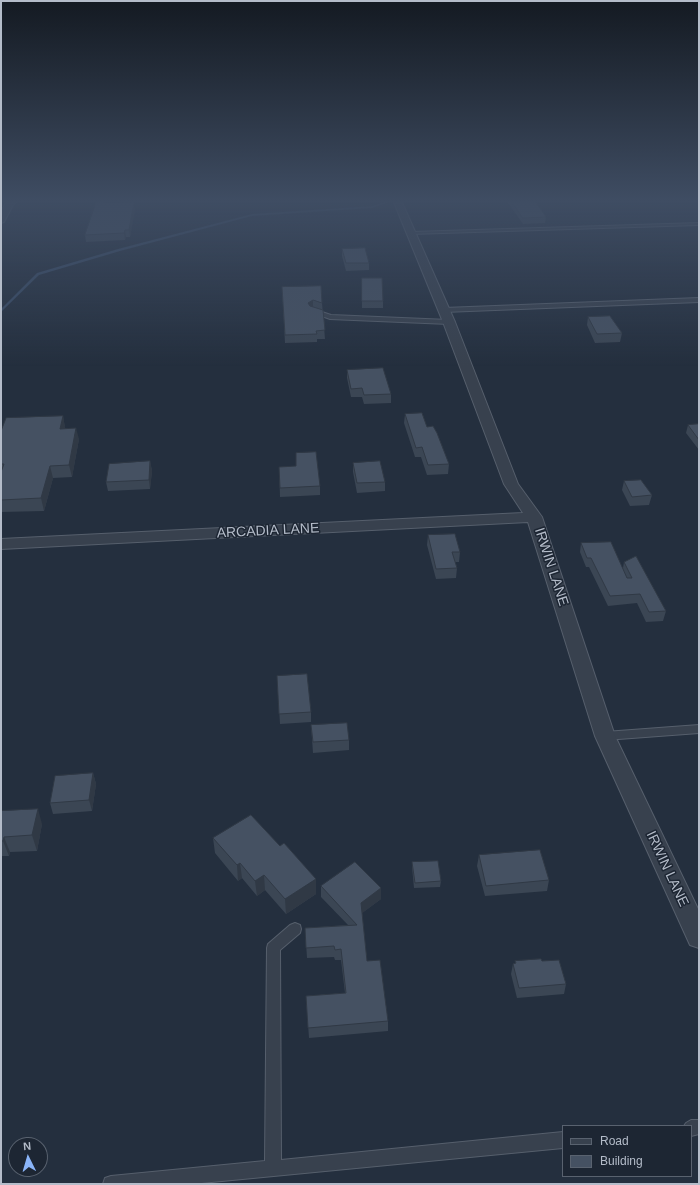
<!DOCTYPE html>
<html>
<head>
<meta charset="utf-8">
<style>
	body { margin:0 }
	#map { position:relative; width:700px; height:1185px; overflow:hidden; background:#242f3e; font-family:Arial,sans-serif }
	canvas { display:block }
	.frame { position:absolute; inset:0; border:2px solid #b4bcc9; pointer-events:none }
	.legend { position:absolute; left:562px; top:1125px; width:130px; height:52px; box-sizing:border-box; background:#1d2633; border:1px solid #59626f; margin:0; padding:5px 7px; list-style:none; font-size:12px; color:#b4bcc9 }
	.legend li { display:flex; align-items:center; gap:8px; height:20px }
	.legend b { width:20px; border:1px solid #59626f }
	.north { position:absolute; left:8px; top:1137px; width:40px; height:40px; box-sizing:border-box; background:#1d2633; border:1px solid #59626f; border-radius:50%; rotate:355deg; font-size:11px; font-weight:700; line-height:16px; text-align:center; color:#b4bcc9 }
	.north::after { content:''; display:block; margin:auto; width:14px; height:18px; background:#8ab4f8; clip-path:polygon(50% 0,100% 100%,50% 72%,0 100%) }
</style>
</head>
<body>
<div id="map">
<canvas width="700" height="1185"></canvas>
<div class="frame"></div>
<ul class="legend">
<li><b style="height:5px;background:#38414e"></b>Road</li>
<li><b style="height:11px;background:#455162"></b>Building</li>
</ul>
<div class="north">N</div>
</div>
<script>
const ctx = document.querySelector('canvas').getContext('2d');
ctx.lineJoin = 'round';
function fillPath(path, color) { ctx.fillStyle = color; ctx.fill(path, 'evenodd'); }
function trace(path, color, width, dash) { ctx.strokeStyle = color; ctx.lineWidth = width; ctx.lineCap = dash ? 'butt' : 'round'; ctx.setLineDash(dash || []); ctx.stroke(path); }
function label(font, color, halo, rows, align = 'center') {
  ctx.font = font + ' Arial,sans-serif'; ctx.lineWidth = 3; ctx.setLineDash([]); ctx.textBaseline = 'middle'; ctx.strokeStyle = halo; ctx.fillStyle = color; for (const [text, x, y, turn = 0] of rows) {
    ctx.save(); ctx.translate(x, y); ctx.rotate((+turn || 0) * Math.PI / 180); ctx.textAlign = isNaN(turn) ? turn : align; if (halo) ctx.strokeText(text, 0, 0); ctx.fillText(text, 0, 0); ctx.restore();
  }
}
fillPath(new Path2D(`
	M391 200H396L372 208 252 216 120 251 39 275 1 312V309L37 273 118 249 252 214 372 206Z`), '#394c67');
const service = new Path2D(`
	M699 223V225L411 234 409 233 411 232Z
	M699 298V302L444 312 441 310 444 308Z
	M313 309 331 315 449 320 452 322 449 324 330 319 311 312 310 311Z
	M699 725V733L605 740 601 739 600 736 601 733 605 732Z
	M295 923 300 925 301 929 300 933 280 950 281 1160 563 1132V1148L191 1184H103L105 1178 111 1176 265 1161 267 948 268 944 290 925Z
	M691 1120H699V1134L691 1136V1126H684L686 1123Z`);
const minor = new Path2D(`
	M8 200H18L13 205 4 222 1 223V211Z
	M393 200H401L455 322 518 484 542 517 615 736 699 911V948L690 945 595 736 528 522 1 549V539L523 513 504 484 443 322Z`);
trace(service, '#565f6c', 2);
trace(minor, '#565f6c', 2);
fillPath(service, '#38414e');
fillPath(minor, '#38414e');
fillPath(new Path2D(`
	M508 200H534L546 217 545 223 523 224 508 203Z
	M107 203 135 209 130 237H126L125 240 86 242 85 235Z
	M342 249 369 263V270L346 271 342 256Z
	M362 278 383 301V308H362Z
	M282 287 322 303 325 339H317V342L285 343Z
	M588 317 622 333 620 342 595 343 587 325Z
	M347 370 391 394V403L364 404 362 397H351L347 378Z
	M405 414 427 427 449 464 448 474 427 475 421 457H415L404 423Z
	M63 416 65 428 79 439 72 477 53 478 44 511 1 512V431Z
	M699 424V450L686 433 688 425Z
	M150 461 152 471 150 489 108 491 106 482Z
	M353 463 385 482V491L357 493 353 472Z
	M279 467 320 486V495L280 497Z
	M624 481 652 495 649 505 630 506 622 490Z
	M428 535 460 552 459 562H455L457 568 456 578 436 579 427 545Z
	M581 543 623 568 624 562 666 611 663 621 646 622 637 603 608 606 589 567H586L580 552Z
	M277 676 311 712V722L280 724Z
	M311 725 349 740V750L313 753Z
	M93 773 96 784 92 811 53 814 50 803Z
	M1 811 42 824 37 851 10 852 9 856H1Z
	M213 838 316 894 286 914 265 890 257 896 242 878 238 881 215 853Z
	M479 855 549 880 547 891 485 896 477 866Z
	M412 862 441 881 440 887 414 888 412 867Z
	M321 886 381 888V899L362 913 367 961 388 1021V1031L309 1038 306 996 345 993 341 960H335L334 957 307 958 305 928 348 925 321 897Z
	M515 961H542L566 984 564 994 517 998 511 974 513 964 515 963Z`), '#3b4654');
fillPath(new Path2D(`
	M134 202 135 209 130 237 129 230Z
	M125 230 126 237 125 240 124 233Z
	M313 300V308L309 311 308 303Z
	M63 416 65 427 62 440 60 429Z
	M76 428 79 439 72 477 69 465Z
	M150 461 152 471 150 489 149 480Z
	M50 466 53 478 44 511 41 498Z
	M93 773 96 784 92 811 89 800Z
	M38 809 42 824 37 851 32 835Z
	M4 837 10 852 9 856 3 841Z
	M240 863 242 878 238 881 237 865Z
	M264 875 265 890 257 896 255 881Z
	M316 879V894L286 914 285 899Z
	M381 888V899L361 914V903Z`), '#303945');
const building = new Path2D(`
	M97 200 107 203 134 202 129 230H125L124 233 85 235Z
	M511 200H534L546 217 523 218Z
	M365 248 369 263H346L342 249Z
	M362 278H382L383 301H362Z
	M321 286 322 303 313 300 308 303 310 306 323 310 325 330 316 331 317 334 285 335 282 287Z
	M610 316 622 333 597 334 588 317Z
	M383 368 391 394 364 395 362 388 351 389 347 370Z
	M422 413 427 427 433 426 437 433 449 464 428 465 422 447 416 448 405 414Z
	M63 416 60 429 76 428 69 465 50 466 41 498 1 500V472L4 464H1V431L6 418Z
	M699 424V440L688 425Z
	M316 452 320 486 280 488 279 467 296 466V453Z
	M150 461 149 480 106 482 109 464Z
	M380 461 385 482 357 483 353 463Z
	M641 480 652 495 632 497 624 481Z
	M455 534 460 552H452L457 568 436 569 428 535Z
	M611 542 627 578H632L624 562 636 556 666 611 649 612 640 594 610 596 591 558H587L581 543Z
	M307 674 311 712 279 714 277 676Z
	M347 723 349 740 313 742 311 725Z
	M93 773 89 800 50 803 55 776Z
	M38 809 32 835 4 837 3 841H1V811Z
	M251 815 280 846 284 843 316 879 285 899 264 875 255 881 240 863 237 865 213 838Z
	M540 850 549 880 486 886 479 855Z
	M438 861 441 881 415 883 412 862Z
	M355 862 381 888 361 903 367 961 380 960 388 1021 308 1028 306 996 346 993 341 949 335 950 334 946 306 948 305 928 357 925 321 886Z
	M541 959 542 961 559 960 566 984 519 988 513 964 516 963 515 961Z`);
fillPath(building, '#455162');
trace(building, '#303945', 1);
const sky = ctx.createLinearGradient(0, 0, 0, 366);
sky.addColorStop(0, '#141a22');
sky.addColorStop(0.55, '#3f4d63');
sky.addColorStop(1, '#3f4d6300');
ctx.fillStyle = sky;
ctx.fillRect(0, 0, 700, 366);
label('14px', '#b4bcc9', '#1d2633', [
	["ARCADIA LANE",268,531,-3],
	["IRWIN LANE",551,567,72],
	["IRWIN LANE",667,869,65]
]);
</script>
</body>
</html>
